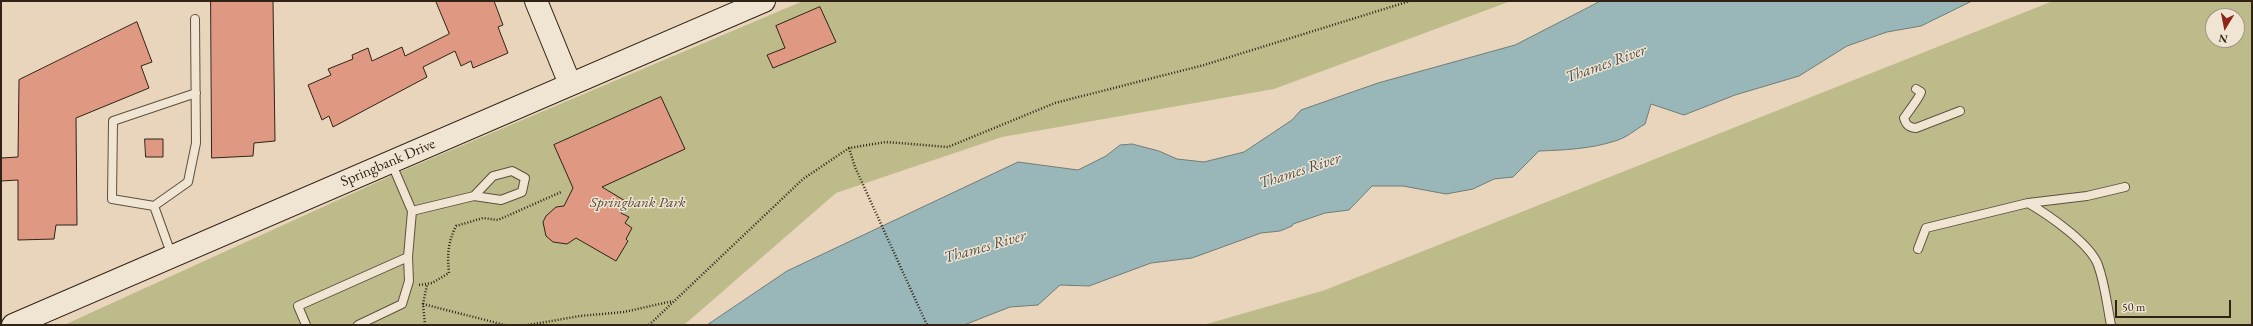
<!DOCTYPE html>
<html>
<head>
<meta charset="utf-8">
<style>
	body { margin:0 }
	#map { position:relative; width:2253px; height:326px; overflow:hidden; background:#e8d5bb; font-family:"EB Garamond",serif }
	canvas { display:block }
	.frame { position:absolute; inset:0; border:2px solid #302316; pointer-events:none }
	.north { position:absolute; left:2205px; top:8px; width:40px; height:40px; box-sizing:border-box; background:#f0e4d3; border:1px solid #a39787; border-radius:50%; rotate:190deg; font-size:11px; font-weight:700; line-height:16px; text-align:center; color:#302316 }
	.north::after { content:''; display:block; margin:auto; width:14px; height:18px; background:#8f2418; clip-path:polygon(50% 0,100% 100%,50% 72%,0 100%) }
	.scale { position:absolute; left:2115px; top:300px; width:116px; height:18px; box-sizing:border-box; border:2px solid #302316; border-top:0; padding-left:5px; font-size:12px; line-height:14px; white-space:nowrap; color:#302316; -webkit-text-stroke:3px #f0e4d3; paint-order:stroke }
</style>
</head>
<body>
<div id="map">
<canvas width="2253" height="326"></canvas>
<div class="frame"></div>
<div class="north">N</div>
<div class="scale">50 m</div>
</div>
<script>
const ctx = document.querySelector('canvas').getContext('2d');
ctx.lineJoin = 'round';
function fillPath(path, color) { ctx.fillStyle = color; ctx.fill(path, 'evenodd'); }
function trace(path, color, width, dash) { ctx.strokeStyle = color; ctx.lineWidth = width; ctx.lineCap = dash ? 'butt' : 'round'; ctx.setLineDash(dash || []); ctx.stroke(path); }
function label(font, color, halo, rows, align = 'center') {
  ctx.font = font + ' "EB Garamond",serif'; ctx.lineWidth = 3; ctx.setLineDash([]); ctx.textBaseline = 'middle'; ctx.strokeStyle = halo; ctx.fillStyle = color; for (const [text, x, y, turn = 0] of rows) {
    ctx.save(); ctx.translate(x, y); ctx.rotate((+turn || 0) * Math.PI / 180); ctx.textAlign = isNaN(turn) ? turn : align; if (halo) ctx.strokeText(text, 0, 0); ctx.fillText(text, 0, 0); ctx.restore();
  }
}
fillPath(new Path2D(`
	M803 1H1511L1274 89 1002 137 836 193 684 325H64L395 174Z
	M2053 1H2252V325H1203L1325 290ZM2213 16H2237V40H2213Z`), '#bebb8b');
const water = new Path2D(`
	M1601 1H1972L1921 26 1887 32 1847 46 1799 76 1735 95 1684 115 1651 104 1645 124C1635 130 1626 138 1615 141 1590 149 1565 150 1539 151L1513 177 1494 179 1473 189 1446 194 1403 186H1372L1349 210 1325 213 1293 224 1292 226 1280 231 1261 233 1192 258 1151 263 1089 286 1060 285 1038 305 1010 307 964 325H707L787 271 1018 162 1078 170 1106 156 1120 145 1132 144 1159 151 1177 159 1204 162 1244 152 1292 120 1301 110 1378 83 1515 45Z`);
fillPath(water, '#99b7b9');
trace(water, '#6f7c78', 1);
const building = new Path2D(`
	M211 1H273L275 141 254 143 253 156 212 158Z
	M436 1H494L503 25 498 27 508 53 473 68 471 61 461 66 455 51 423 67 427 77 333 127 329 116 322 120 308 85 331 75 328 69 353 59 352 55 368 48 372 61 402 47 405 56 449 34Z
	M820 7 836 42 773 68 767 55 785 48 776 26Z
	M137 22 152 62 141 66 149 88 76 118 77 225H56L54 239 18 240V180L1 181V158L18 157 19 80Z
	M661 97 685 149 602 187 627 202 621 213 629 217 625 223 632 228 626 239 628 241 616 261 576 238 567 244 553 242 546 236 543 222 546 216 556 207 564 206 573 188 554 145Z
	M145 139H163V157H146Z`);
fillPath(building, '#df9882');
trace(building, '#302316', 1);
const lane = new Path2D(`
	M1916 89 1921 92C1920 97 1908 112 1904 118 1906 125 1909 128 1916 128L1960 111
	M2028 203 2087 196 2125 187
	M154 206 112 199 113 121 196 93
	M412 211 474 196 501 200 522 192 525 178 512 171 493 176 474 196
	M1918 249 1926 228 2028 203C2047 214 2090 243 2098 265 2105 284 2107 305 2111 325
	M172 256 154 206 188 182 196 143 195 19
	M306 325 298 306 408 257
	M358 325 402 304 409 281 408 257 412 211 391 162`);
const secondary = new Path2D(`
	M536 1 570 84
	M13 325 764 1`);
trace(lane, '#5e503f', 10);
trace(secondary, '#302316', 24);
trace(new Path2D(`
	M849 148 855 167 927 325
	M419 285 432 283 449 273C447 255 448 242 456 226L483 218 498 220 561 192
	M423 304 505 325
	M425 325 423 304 427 285
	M528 325 580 316 624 312 673 301
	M649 325 803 179 849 148 886 142 948 147 1055 103 1204 65 1410 1`), '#302316', 2.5, [1, 2]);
trace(lane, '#f0e4d3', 8);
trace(secondary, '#f0e4d3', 22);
label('15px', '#302316', '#f0e4d3', [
	["Springbank Drive",388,163,-23]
]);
label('italic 15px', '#544933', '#f0e4d3', [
	["Springbank Park",638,203]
]);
label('italic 16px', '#504f47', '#f0e4d3', [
	["Thames River",1606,64,-20],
	["Thames River",1300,171,-18],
	["Thames River",985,247,-16]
]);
</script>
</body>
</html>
